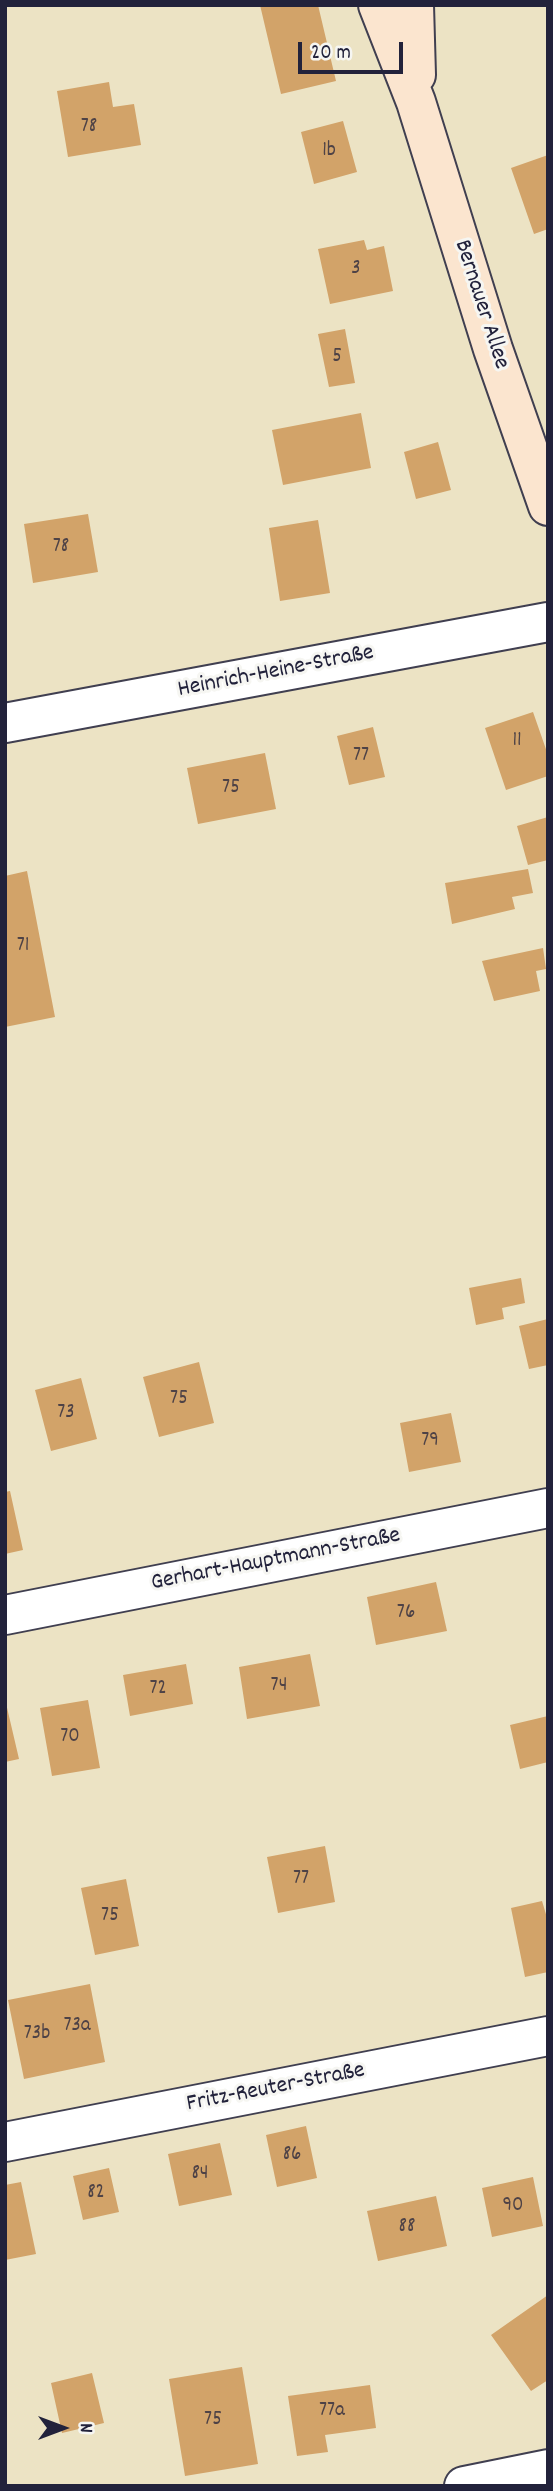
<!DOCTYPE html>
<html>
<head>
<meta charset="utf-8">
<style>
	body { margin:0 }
	#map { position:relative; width:553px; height:2491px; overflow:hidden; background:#ece3c4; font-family:Dekko,sans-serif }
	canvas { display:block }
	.frame { position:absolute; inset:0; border:7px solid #22223b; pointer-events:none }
	.north { position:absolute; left:28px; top:2393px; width:70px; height:70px; -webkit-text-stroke:5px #f6f6f2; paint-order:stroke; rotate:90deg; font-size:19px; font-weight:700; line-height:28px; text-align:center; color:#22223b }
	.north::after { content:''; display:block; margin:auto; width:24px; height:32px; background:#22223b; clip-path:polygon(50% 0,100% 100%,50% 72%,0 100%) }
	.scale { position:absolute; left:298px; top:42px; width:105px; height:32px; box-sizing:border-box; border:4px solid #22223b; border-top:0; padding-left:9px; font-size:21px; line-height:24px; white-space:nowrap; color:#22223b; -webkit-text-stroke:5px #f6f6f2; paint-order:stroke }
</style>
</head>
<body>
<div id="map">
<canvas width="553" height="2491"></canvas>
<div class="frame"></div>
<div class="north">N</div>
<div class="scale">20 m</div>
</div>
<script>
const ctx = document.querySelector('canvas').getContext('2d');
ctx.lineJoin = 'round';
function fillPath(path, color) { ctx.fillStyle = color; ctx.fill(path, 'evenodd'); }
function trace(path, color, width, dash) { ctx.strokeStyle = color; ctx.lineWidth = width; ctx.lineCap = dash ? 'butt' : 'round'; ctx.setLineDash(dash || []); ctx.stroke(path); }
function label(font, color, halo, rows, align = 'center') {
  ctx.font = font + ' Dekko,sans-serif'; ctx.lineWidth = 6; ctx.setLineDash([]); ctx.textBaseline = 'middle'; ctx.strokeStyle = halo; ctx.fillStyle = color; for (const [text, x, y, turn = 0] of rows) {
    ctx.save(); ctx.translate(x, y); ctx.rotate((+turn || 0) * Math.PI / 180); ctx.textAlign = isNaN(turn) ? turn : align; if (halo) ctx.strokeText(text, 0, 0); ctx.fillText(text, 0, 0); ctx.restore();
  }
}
fillPath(new Path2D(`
	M260 5H318L336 81 281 94Z
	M109 82 113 107 134 104 141 145 68 157 57 91Z
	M343 121 357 172 314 184 301 132Z
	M548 155V229L534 234 511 168Z
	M364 240 367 250 384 246 393 291 330 304 318 249Z
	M345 329 355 383 329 387 318 334Z
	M361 413 371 468 283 485 272 430Z
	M438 442 451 490 416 499 404 452Z
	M88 514 98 572 33 583 24 524Z
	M318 520 330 593 280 601 269 528Z
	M533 712 548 755V776L506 790 485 728Z
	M373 727 385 777 349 785 337 736Z
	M265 753 276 809 198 824 187 768Z
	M548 817V860L528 865 517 826Z
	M528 869 533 893 512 897 515 909 452 924 445 883Z
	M27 871 55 1017 5 1027V876Z
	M543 948 546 969 536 971 540 991 494 1001 482 961Z
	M521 1278 525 1303 502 1308 504 1319 476 1325 469 1288Z
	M548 1319V1365L529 1369 519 1326Z
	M199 1362 214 1423 159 1437 143 1377Z
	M81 1378 97 1439 51 1451 35 1390Z
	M451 1413 461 1462 409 1472 400 1423Z
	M10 1491 23 1550 5 1554V1492Z
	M436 1582 447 1631 376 1645 367 1597Z
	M310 1654 320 1706 247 1719 239 1667Z
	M186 1664 193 1704 130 1716 123 1675Z
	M5 1699 19 1759 5 1762Z
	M88 1700 100 1768 52 1776 40 1708Z
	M548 1716V1762L520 1769 510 1725Z
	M325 1846 335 1902 278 1913 267 1857Z
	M126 1879 139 1946 95 1955 81 1888Z
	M542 1901 548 1921V1972L525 1977 511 1908Z
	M90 1984 105 2062 24 2079 8 2000Z
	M306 2126 317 2178 277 2187 266 2135Z
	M220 2143 232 2195 179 2206 168 2154Z
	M109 2168 119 2212 83 2220 73 2176Z
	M533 2177 543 2226 492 2237 482 2188Z
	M21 2182 36 2254 5 2260V2185Z
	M436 2196 447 2246 378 2261 367 2211Z
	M548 2295V2380L531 2391 491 2335Z
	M242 2367 258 2464 185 2476 169 2379Z
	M92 2373 104 2423 62 2433 51 2383Z
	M370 2385 376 2428 325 2435 328 2452 297 2456 288 2396Z`), '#d2a369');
const street = new Path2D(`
	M5 723 548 622
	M5 1615 548 1508
	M5 2142 548 2036
	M464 2486 548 2469`);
const secondary = new Path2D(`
	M378 5 416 102 493 349 548 506
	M414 5 416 75`);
trace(street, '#403f50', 42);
trace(secondary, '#403f50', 42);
trace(street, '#fff', 38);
trace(secondary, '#fbe5cf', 38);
label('21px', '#4e4246', null, [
	["78",89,128],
	["1b",329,152],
	["3",356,270],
	["5",337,358],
	["78",61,548],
	["11",517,742],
	["77",361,757],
	["75",231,789],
	["71",23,947],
	["75",179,1400],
	["73",66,1414],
	["79",430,1442],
	["76",406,1614],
	["74",279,1687],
	["72",158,1690],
	["70",70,1738],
	["77",301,1880],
	["75",110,1917],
	["73a",77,2027],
	["73b",37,2035],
	["86",292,2156],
	["84",200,2175],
	["82",96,2194],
	["90",513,2207],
	["88",407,2228],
	["77a",332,2412],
	["75",213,2421]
]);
label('24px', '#22223b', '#f6f6f2', [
	["Bernauer Allee",480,305,72],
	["Heinrich-Heine-Straße",276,673,-11],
	["Gerhart-Hauptmann-Straße",276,1561,-11],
	["Fritz-Reuter-Straße",276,2089,-11]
]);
</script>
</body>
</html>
